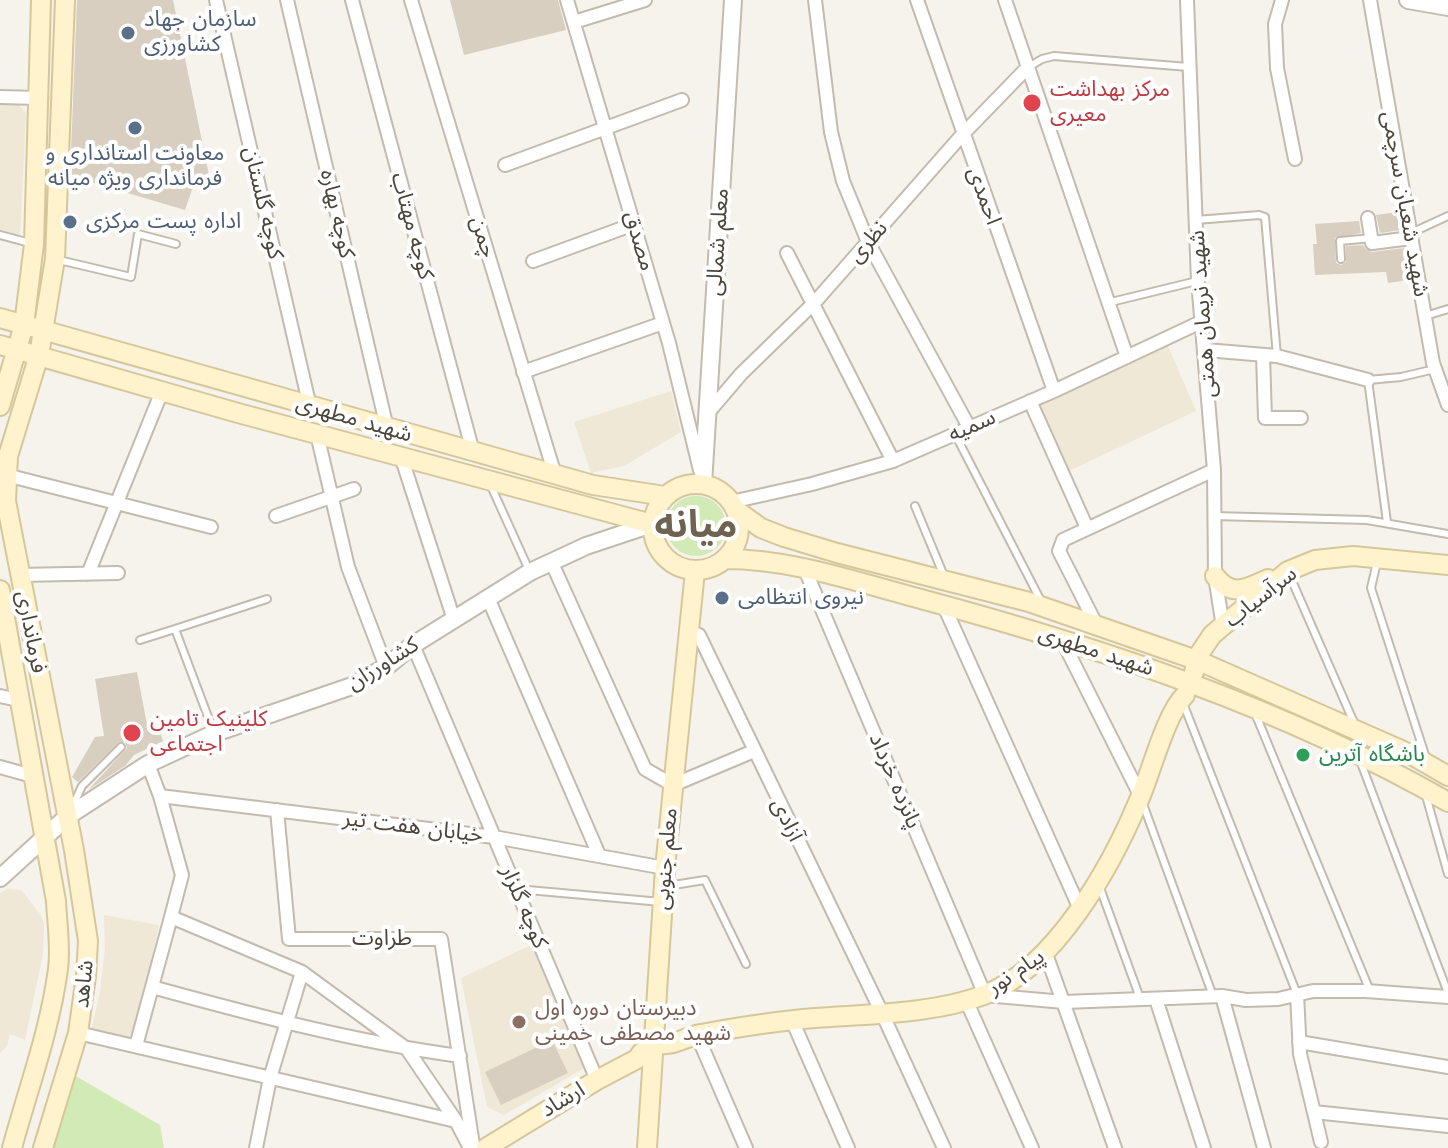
<!DOCTYPE html>
<html>
<head>
<meta charset="utf-8">
<style>
	body { margin:0 }
	canvas { display:block; background:#f6f3ec }
</style>
</head>
<body>
<canvas width="1448" height="1148"></canvas>
<script>
const ctx = document.querySelector('canvas').getContext('2d');
ctx.lineJoin = 'round';
function fillPath(path, color) { ctx.fillStyle = color; ctx.fill(path, 'evenodd'); }
function trace(path, color, width, dash) { ctx.strokeStyle = color; ctx.lineWidth = width; ctx.lineCap = dash ? 'butt' : 'round'; ctx.setLineDash(dash || []); ctx.stroke(path); }
function label(font, color, halo, rows, align = 'center') {
  ctx.font = font + ' "Work Sans","Noto Sans Arabic",sans-serif'; ctx.lineWidth = 8; ctx.setLineDash([]); ctx.textBaseline = 'middle'; ctx.strokeStyle = halo; ctx.fillStyle = color; for (const [text, x, y, turn = 0] of rows) {
    ctx.save(); ctx.translate(x, y); ctx.rotate((+turn || 0) * Math.PI / 180); ctx.textAlign = isNaN(turn) ? turn : align; if (halo) ctx.strokeText(text, 0, 0); ctx.fillText(text, 0, 0); ctx.restore();
  }
}
fillPath(new Path2D(`
	M0 105H19L26 113 20 237 0 231Z
	M1168 346 1196 411 1067 472 1039 404Z
	M671 391 681 432 624 466 591 473 574 422Z
	M7 889 21 890 41 915 44 923 43 954 25 1040 10 1034 7 1046 0 1053V893Z
	M104 915 159 925 133 1041 91 1031 100 992 105 948Z
	M531 945 588 1066 504 1115 487 1107 461 978Z`), '#efe8d6');
fillPath(new Path2D(`
	M666 526a30 30 0 1 1 60 0a30 30 0 1 1-60 0Z
	M74 1075 160 1125 164 1148H52Z`), '#d2eab5');
fillPath(new Path2D(`
	M77 0H173L210 180 197 175 185 210 70 176Z
	M450 0H558L566 30 464 55Z
	M1398 212 1401 230 1380 233 1376 215Z
	M1359 221 1361 233 1335 238 1336 263 1341 265 1346 262V246L1363 245 1366 249 1372 252 1404 248 1409 280 1388 283 1386 272 1315 275 1313 244H1317L1315 224Z
	M137 672 148 730 158 726 163 741 134 755 125 766 88 790 127 748 125 742H119L78 782 72 777 95 737 104 736 95 679Z
	M552 1040 568 1073 501 1105 485 1072Z`), '#d8cfc1');
const service = new Path2D(`
	M1027 68 1042 59 1054 56 1188 67
	M1196 220 1259 215 1265 217 1277 356
	M1411 233 1448 216
	M0 235 30 243
	M1341 259 1340 241 1372 238
	M59 260 131 277 138 234 176 244
	M1107 303 1197 281
	M1425 316 1448 309
	M955 434 1041 601
	M491 486 529 570
	M915 506 944 576
	M1214 516 1367 520 1448 534
	M1387 522 1368 380 1401 377 1435 369
	M1377 562 1371 588 1426 758
	M1289 574 1355 725
	M140 640 175 629
	M1183 703 1297 994
	M1255 713 1370 991
	M213 730 175 629 267 599
	M1361 763 1448 993
	M1426 796 1448 874
	M1143 804 1213 996
	M71 810 82 786 121 747
	M667 886 705 880 746 964
	M1100 888 1140 998
	M517 889 661 902`);
const minor = new Path2D(`
	M216 0 310 407
	M287 0 387 428
	M352 0 473 452
	M411 0 555 475
	M567 0 669 343 700 470
	M815 0 831 132 843 181 868 242 969 427
	M917 0 1054 391
	M1005 0 1127 357
	M1187 0 1198 281 1214 470 1215 576 1223 627
	M1282 0 1275 24 1277 68 1295 159
	M1370 0 1433 363 1448 405
	M574 22 645 0
	M0 97 38 98
	M505 165 682 100
	M1368 218 1372 243 1411 238
	M787 253 893 461
	M533 261 634 224
	M1206 350 1277 356 1368 380
	M1263 355 1265 418H1301
	M523 372 663 323
	M1030 401 1087 528
	M707 414 741 374 815 302 962 135 1027 68
	M317 434 348 567 386 667
	M401 456 454 620
	M6 475 211 527
	M731 502 812 484 893 461 1054 391 1201 322
	M276 516 354 489
	M551 561 645 769 673 785 754 751
	M804 567 985 995 1064 1002 1222 996 1246 1000 1278 999 1313 991H1366L1448 997
	M88 574 162 391
	M19 575 118 573
	M488 598 599 855
	M944 606 1080 909
	M1097 626 1059 551 1063 540 1214 470
	M689 632 699 635 882 1013 944 1148
	M1062 640 1141 797
	M413 645 597 1080
	M0 696 19 700
	M148 764 160 796 182 875 171 917 302 972 407 1049 456 1121 470 1148
	M0 767 32 776
	M160 796 494 837 665 868
	M277 810 289 939H441L473 1145
	M1046 954 1115 1148
	M152 987C254 1015 355 1042 460 1056
	M1297 994 1300 1054 1321 1142
	M1222 996 1264 1148
	M1156 999 1204 1148
	M966 1000 1032 1148
	M792 1020 848 1148
	M78 1033 456 1121
	M697 1035 746 1148
	M1299 1042 1448 1067
	M136 1046 171 917
	M1314 1112 1448 1126
	M256 1148 270 1078 302 972`);
const tertiary = new Path2D(`
	M1408 0 1448 7
	M703 484 733 0
	M0 878 68 816 148 764 215 733 352 686 386 667 413 645 530 572 586 546 652 524`);
const secondary = new Path2D(`
	M0 318 593 485 665 496
	M0 345 238 413 652 524
	M0 406 24 325 34 244 41 0
	M653 527a43 43 0 1 1 86 0a43 43 0 1 1-86 0Z
	M736 510 761 528 784 537 837 553 1029 602 1199 661 1408 753 1448 776
	M725 559C793 559 856 582 921 599 1103 648 1284 708 1448 802
	M1215 576C1232 598 1246 589 1268 579
	M0 590 56 901C57 923 61 947 58 969 50 1030 28 1089 12 1148
	M1194 672 1200 653 1212 635 1288 571 1315 560 1353 556 1448 565
	M660 1044C675 1046 687 1036 701 1034 739 1027 777 1021 815 1018 868 1014 934 1014 984 995 1055 968 1111 867 1139 800 1151 773 1166 713 1185 695
	M43 1148 78 1033 86 976 88 941 74 850 6 501 8 456 39 355 55 259 65 0
	M486 1148 597 1080 637 1059 642 1052
	M647 1148 665 868 695 571`);
trace(service, '#c2bbae', 10);
trace(minor, '#c2bbae', 16);
trace(tertiary, '#c2bbae', 20);
trace(secondary, '#d6c79b', 22);
trace(service, '#fff', 6);
trace(minor, '#fff', 12);
trace(tertiary, '#fff', 16);
trace(secondary, '#fff3cd', 18);
for (const [x, y, r, color] of [
	[128,33,8,"#5c6f8a"],
	[1032,103,10,"#e0444e"],
	[135,128,8,"#5c6f8a"],
	[70,222,8,"#5c6f8a"],
	[722,598,8,"#5c6f8a"],
	[132,733,10,"#e0444e"],
	[1303,755,8,"#2e9e5b"],
	[519,1022,8,"#8d6e63"]
]) { const dot = new Path2D(); dot.arc(x, y, r, 0, 2 * Math.PI); ctx.fillStyle = color; ctx.fill(dot); trace(dot, '#fff', 3); }
label('22px', '#4e5e75', '#fff', [
	["سازمان جهاد",144,20],
	["کشاورزی",144,45],
	["معاونت استانداری و",135,154,"center"],
	["فرمانداری ویژه میانه",135,179,"center"],
	["اداره پست مرکزی",86,222],
	["نیروی انتظامی",738,598]
], 'left');
label('22px', '#be3a42', '#fff', [
	["مرکز بهداشت",1050,90],
	["معیری",1050,115],
	["کلینیک تامین",150,720],
	["اجتماعی",150,745]
], 'left');
label('22px', '#4b4439', '#fff', [
	["احمدی",984,196,70],
	["کوچه گلستان",263,203,77],
	["شهید شعبان سرچمی",1405,204,80],
	["کوچه بهاره",337,214,77],
	["کوچه مهتاب",412,226,75],
	["چمن",483,237,73],
	["مصدق",639,241,73],
	["معلم شمالی",718,242,-86],
	["نظری",868,242,-49],
	["شهید نریمان همتی",1203,314,-94],
	["شهید مطهری",354,419,16],
	["سمیه",972,426,-24],
	["سرآسیاب",1261,597,-38],
	["فرمانداری",31,632,79],
	["شهید مطهری",1096,651,18],
	["کشاورزان",383,664,-32],
	["پانزده خرداد",895,781,67],
	["آزادی",787,820,64],
	["خیابان هفت تیر",413,827,7],
	["معلم جنوبی",666,859,-85],
	["کوچه گلزار",524,907,67],
	["طراوت",382,939],
	["پیام نور",1016,972,-34],
	["شاهد",84,984,-84],
	["ارشاد",563,1100,-31]
]);
label('22px', '#27864d', '#fff', [
	["باشگاه آترین",1319,755]
], 'left');
label('22px', '#785e54', '#fff', [
	["دبیرستان دوره اول",535,1009],
	["شهید مصطفی خمینی",535,1034]
], 'left');
label('bold 38px', '#6e6250', '#fff', [
	["میانه",696,526]
]);
</script>
</body>
</html>
